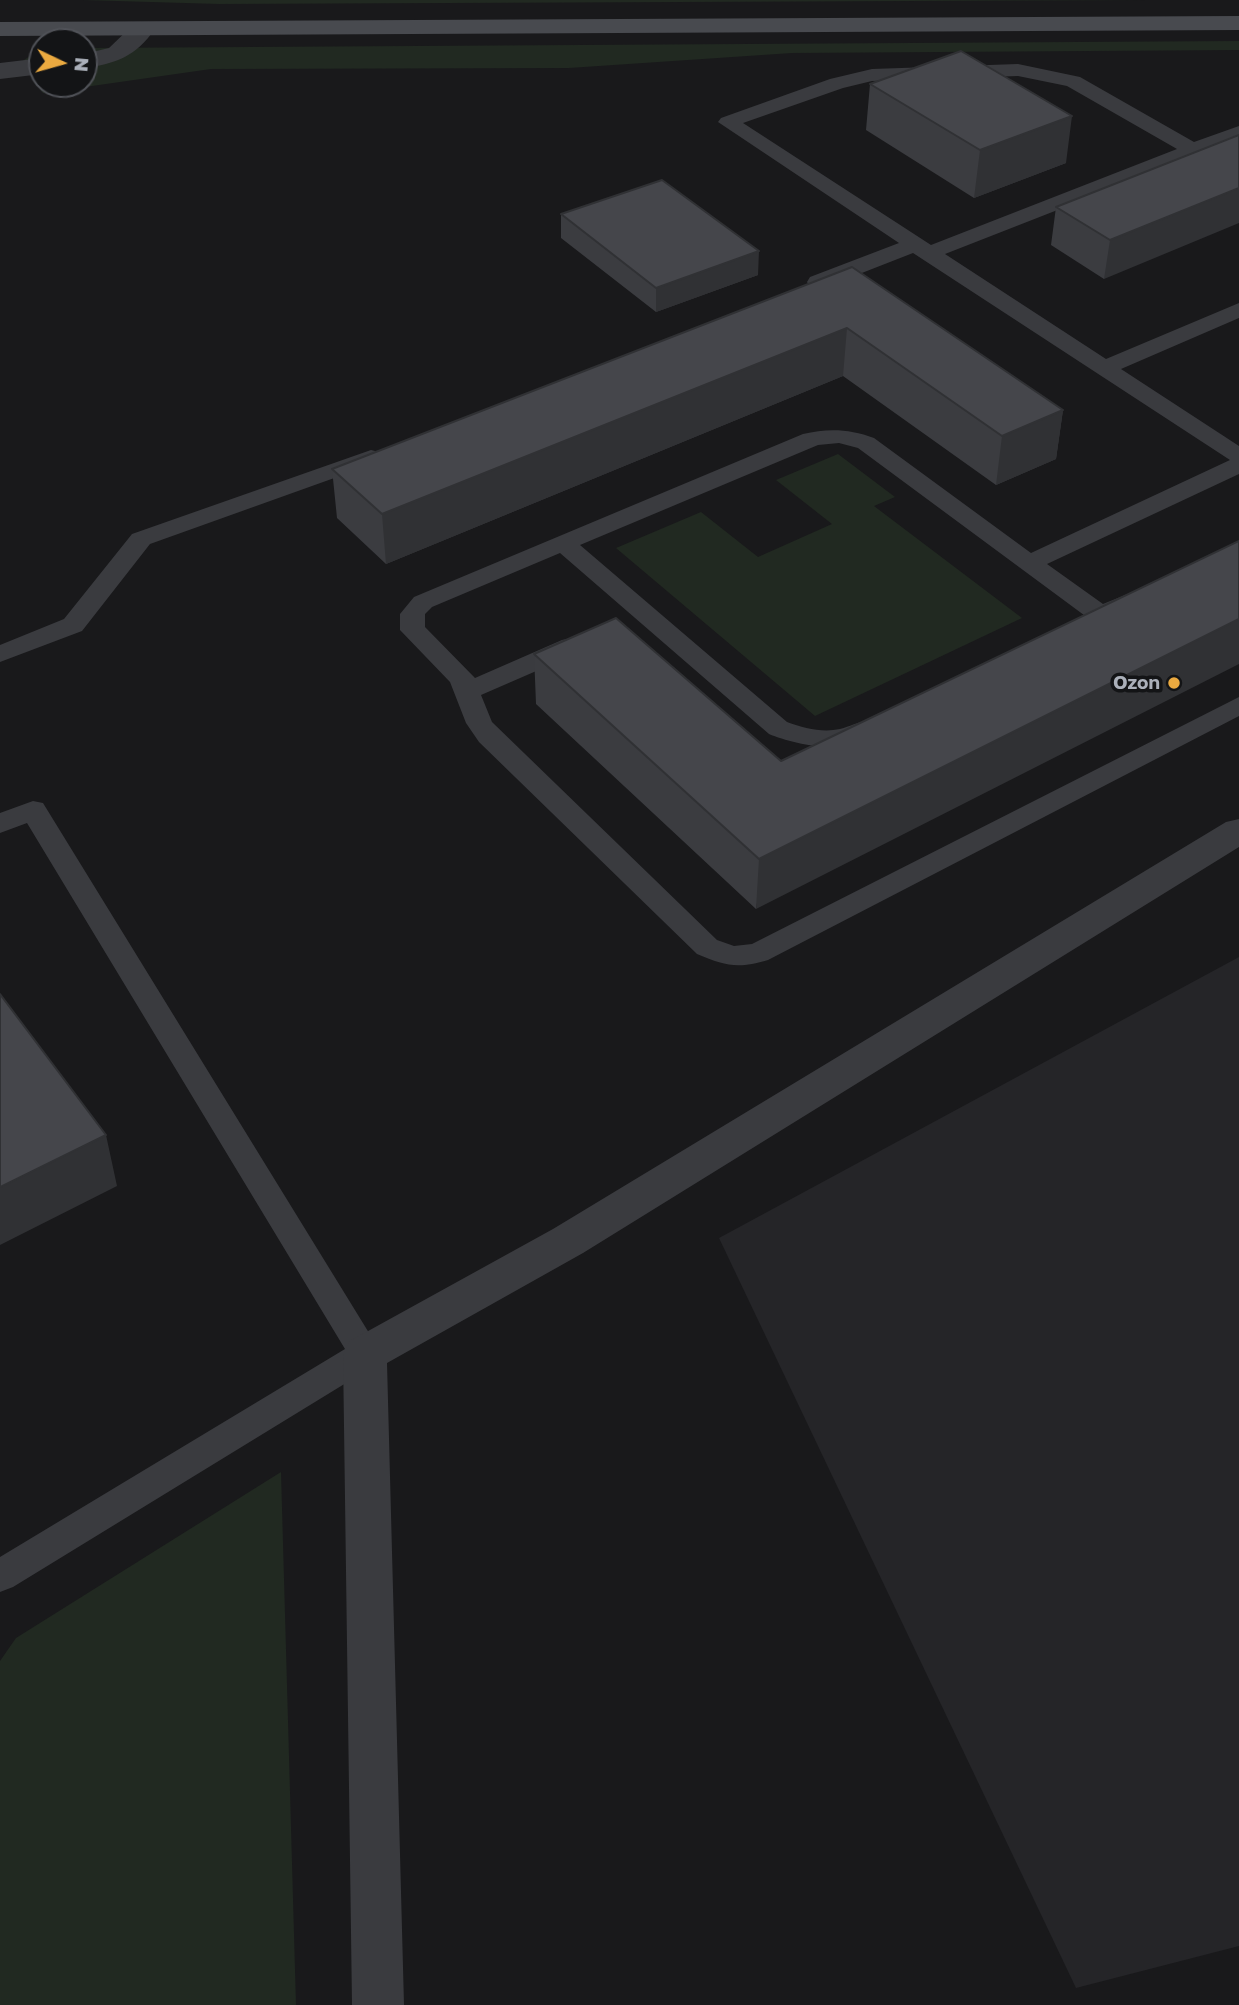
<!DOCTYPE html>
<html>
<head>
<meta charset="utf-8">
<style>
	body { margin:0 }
	#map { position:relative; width:1239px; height:2005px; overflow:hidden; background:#19191b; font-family:"Golos Text",sans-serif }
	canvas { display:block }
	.north { position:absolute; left:28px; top:28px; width:70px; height:70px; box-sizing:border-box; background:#131416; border:2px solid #505258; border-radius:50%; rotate:95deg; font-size:19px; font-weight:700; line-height:28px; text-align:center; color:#abb0ba }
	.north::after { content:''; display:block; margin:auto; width:24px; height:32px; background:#ebaa40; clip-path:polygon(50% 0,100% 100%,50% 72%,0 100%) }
</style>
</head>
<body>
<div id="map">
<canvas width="1239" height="2005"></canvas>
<div class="north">N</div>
</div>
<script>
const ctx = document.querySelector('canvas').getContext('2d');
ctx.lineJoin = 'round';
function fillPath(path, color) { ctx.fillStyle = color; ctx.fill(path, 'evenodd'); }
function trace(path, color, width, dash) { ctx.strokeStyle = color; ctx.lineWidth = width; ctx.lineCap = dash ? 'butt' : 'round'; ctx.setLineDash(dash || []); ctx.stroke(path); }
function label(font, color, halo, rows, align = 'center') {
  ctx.font = font + ' "Golos Text",sans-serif'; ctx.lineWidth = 7; ctx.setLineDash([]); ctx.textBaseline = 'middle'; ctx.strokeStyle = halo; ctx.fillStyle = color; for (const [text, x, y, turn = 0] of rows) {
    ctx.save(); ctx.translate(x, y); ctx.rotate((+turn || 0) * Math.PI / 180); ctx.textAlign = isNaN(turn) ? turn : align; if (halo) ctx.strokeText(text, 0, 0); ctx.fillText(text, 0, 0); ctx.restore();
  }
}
fillPath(new Path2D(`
	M1239 957V1946L1076 1988 719 1238Z`), '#252528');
fillPath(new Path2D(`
	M82 0H1146L219 4Z
	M1239 41V50L792 53 569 68 211 69 43 93 21 62 42 48V84H84V48Z
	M838 454 895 497 874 506 1022 618 815 716 616 548 701 512 758 557 832 524 776 480Z
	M281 1472 296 2005H0V1661L16 1638Z`), '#212921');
fillPath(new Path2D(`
	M1018 64 1080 77 1194 142 1239 126V139L945 254 1106 359 1239 303V318L1121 369 1239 446V474L1047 564 1103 604 1130 593 1139 596 1143 601C1134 614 1107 624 1092 621L858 448 839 443 818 445 580 545 787 722C804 728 822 733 840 729 853 726 860 719 873 723L877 729C858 759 795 745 769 734L560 553 432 607 425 614V627L475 678 562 640 571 638 580 640 584 646 580 652 481 695 492 722 717 940 734 946 752 944 1239 697V716L768 960C738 969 725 966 697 954L479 742 466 723 450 682 400 630V614L414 597 803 434C828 428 850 429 874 438L1031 553 1230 460 913 253 826 287H810L807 282 810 277 899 243 718 122 721 118 830 79 872 69ZM1018 76 1067 86 1177 149 931 245 743 123 843 88 872 81Z
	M371 450 379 452 383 457 379 462 150 544 82 631 0 662V645L64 619 132 534Z
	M33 801 43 803 382 1354 377 1364 13 1587 0 1592V1557L345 1349 27 823 0 833V813Z`), '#3a3b3f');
fillPath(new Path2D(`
	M143 22 152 24 155 29C136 56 116 64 84 68V54L109 48 134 24Z
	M42 58V74L0 79V63Z
	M1239 819V847L583 1253 387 1363 404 2005H352L343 1354 350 1341 553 1229 1226 822Z`), '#3a3b3f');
fillPath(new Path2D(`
	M1239 16V30L0 36V22Z`), '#484a4f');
fillPath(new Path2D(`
	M870 84 1066 163 974 198 866 130Z
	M1239 135 1104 279 1051 245 1056 207Z
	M561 214 758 275 656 312 561 238Z
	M852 267 1063 410 1056 459 996 485 843 376 386 564 337 518 332 469Z
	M534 654 781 761 756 909 536 704Z`), '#3b3c40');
fillPath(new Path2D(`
	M1072 116 1066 163 974 198 980 150Z
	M1239 188V223L1104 279 1110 240Z
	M759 251 758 275 656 312V288Z
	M847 328 843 376 386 564 382 514Z
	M1063 410 1056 459 996 485 1002 436Z
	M1239 619V664L756 909 759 859Z
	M106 1135 117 1186 0 1245V1187Z`), '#303134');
const building = new Path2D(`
	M961 51 1072 116 980 150 870 84Z
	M1239 135V188L1110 240 1056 207Z
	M662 180 759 251 656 288 561 214Z
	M852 267 1063 410 1002 436 847 328 382 514 332 469Z
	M1239 541V619L759 859 534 654 616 618 781 761Z
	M0 994 106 1135 0 1187Z`);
fillPath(building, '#45464b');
trace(building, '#303134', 2);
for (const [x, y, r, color] of [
	[1174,683,7,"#ebaa40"]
]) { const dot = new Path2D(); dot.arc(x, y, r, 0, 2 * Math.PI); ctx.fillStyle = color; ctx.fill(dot); trace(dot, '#131416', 2.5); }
label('bold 19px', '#abb0ba', '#131416', [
	["Ozon",1160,683]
], 'right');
</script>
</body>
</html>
